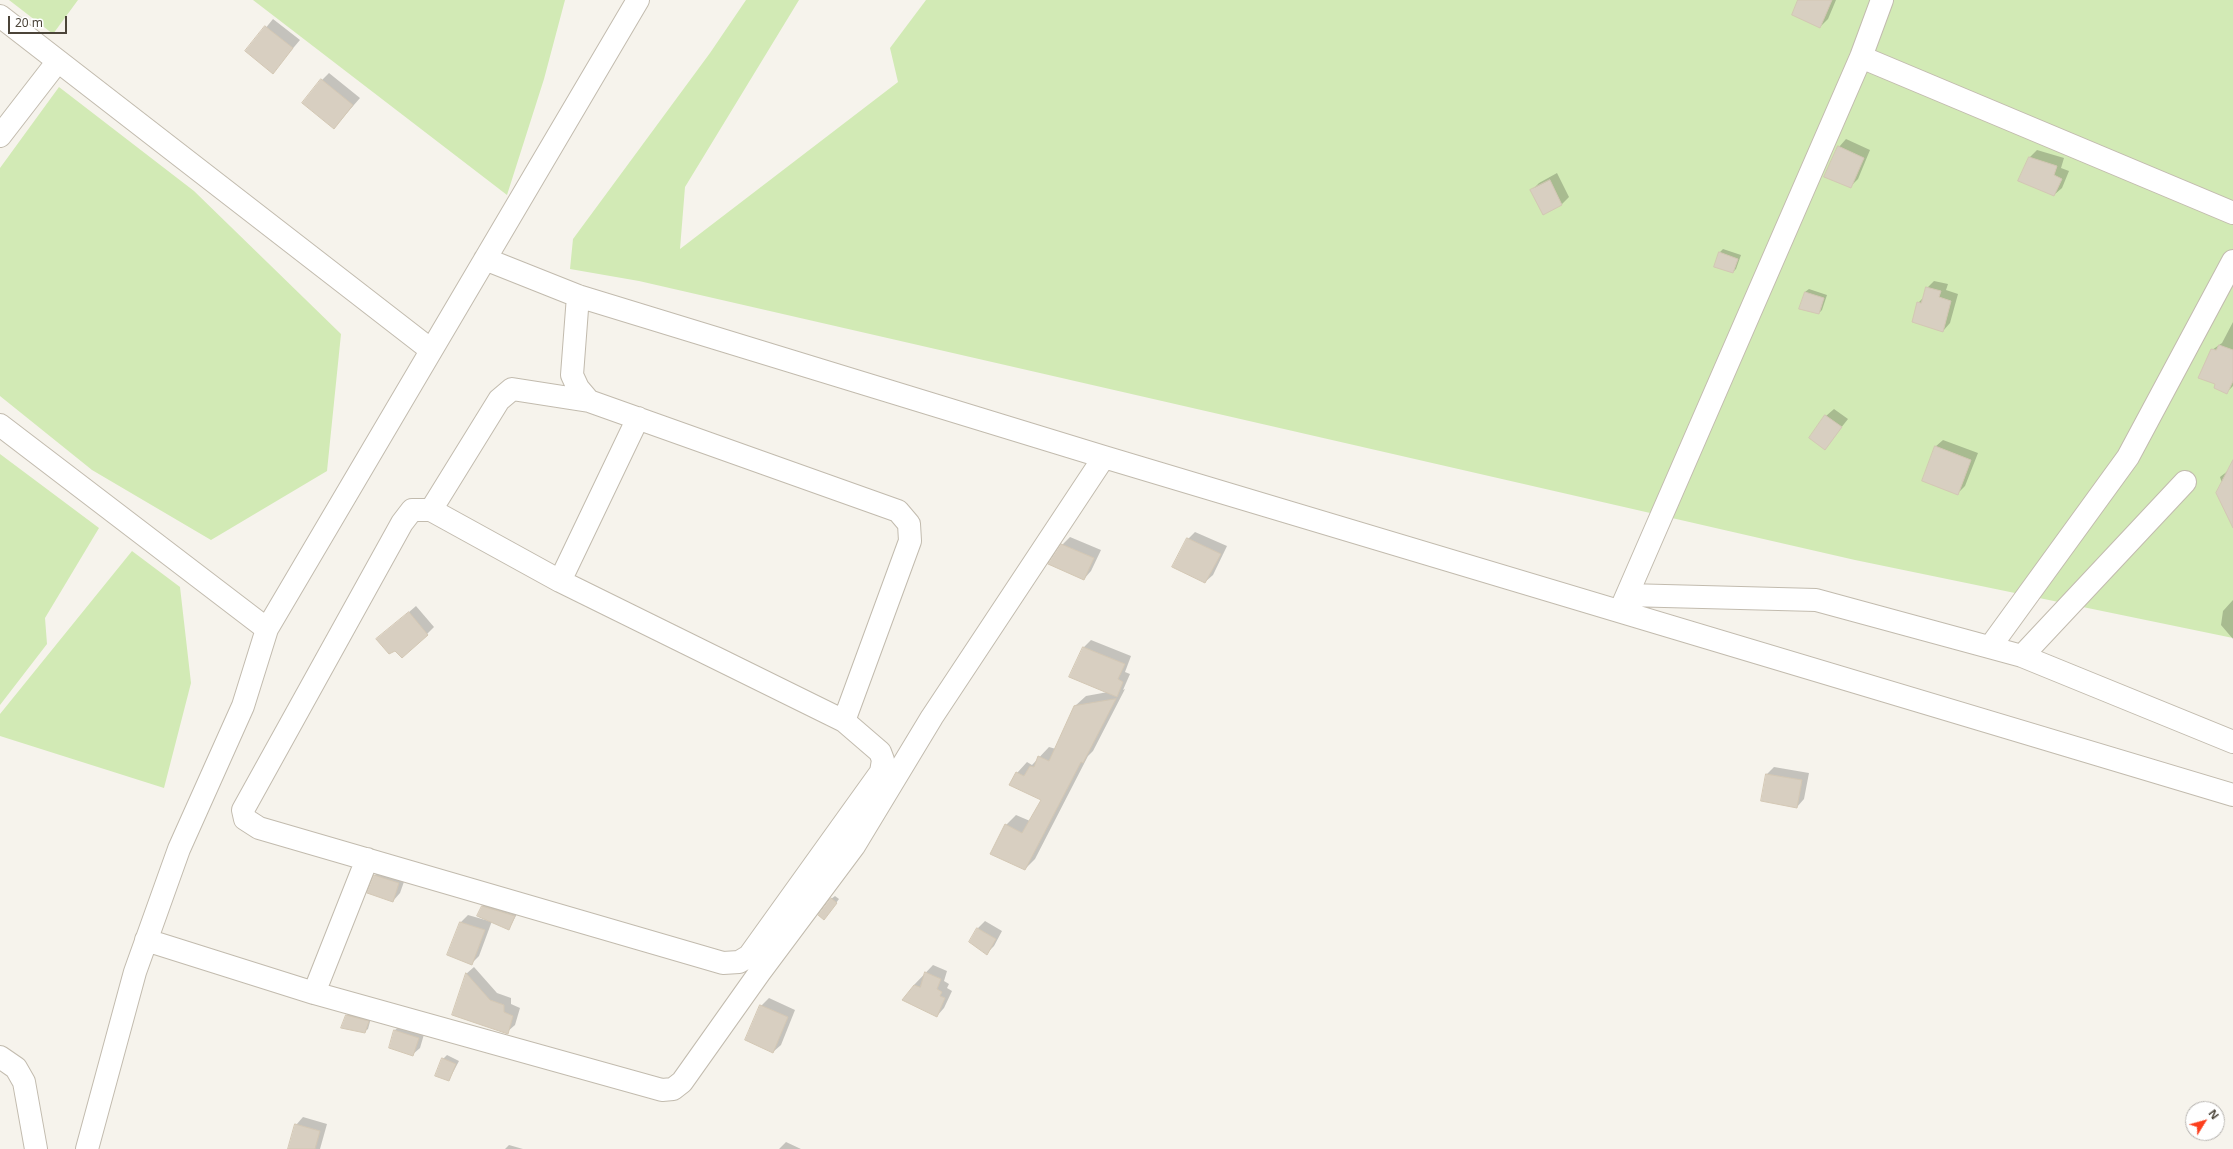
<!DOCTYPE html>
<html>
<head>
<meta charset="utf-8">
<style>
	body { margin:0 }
	#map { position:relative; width:2233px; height:1149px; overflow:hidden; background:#f6f3ec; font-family:"Noto Sans",sans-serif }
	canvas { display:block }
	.north { position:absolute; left:2185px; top:1101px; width:40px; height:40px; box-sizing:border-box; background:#fff; border:1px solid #b7b4b0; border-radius:50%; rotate:53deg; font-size:11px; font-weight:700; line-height:16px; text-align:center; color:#4b4439 }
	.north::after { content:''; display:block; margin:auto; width:14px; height:18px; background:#fc3f1d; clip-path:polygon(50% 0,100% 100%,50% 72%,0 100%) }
	.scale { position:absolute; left:8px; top:16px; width:59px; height:18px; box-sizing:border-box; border:2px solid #4b4439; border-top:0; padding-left:5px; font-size:12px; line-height:14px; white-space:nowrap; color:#4b4439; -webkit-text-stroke:3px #fff; paint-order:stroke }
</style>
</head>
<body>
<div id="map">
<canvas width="2233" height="1149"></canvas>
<div class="north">N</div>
<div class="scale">20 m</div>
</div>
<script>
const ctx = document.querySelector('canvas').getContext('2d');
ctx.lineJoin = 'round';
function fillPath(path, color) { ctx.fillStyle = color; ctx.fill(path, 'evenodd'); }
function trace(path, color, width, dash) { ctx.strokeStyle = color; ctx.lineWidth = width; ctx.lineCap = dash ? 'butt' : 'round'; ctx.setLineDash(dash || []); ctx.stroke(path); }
fillPath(new Path2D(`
	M9 0H78L53 34Z
	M253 0H565L544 79 507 195Z
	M746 0H799L685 187 680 249 898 82 890 48 926 0H2233V638L1855 560 639 281 570 269 573 239 710 53Z
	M59 87 194 191 341 334 327 471 211 540 92 470 0 396V168Z
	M0 454 99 528 45 618 47 644 0 705Z
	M132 551 180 587 191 683 164 788 0 736V714Z`), '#d2eab5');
fillPath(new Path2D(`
	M1799 0H1836L1828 19 1820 27Z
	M273 19 300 40 273 72 247 51Z
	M329 73 360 98 334 128 322 80Z
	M1846 139 1870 150 1858 179 1850 187 1839 147Z
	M2037 150 2064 158 2061 168 2069 171 2062 188 2054 195 2020 180 2030 157Z
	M1557 173 1569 197 1562 204 1544 213 1532 190 1539 183Z
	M1723 249 1741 255 1736 269 1733 272 1720 252Z
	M1934 281 1948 284 1946 290 1958 294 1950 323 1943 331 1918 303 1924 297 1927 288Z
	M1809 289 1827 295 1822 310 1819 313 1805 292Z
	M2233 322V386L2226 393 2212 350 2222 343Z
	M1834 409 1848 419 1825 448 1826 416Z
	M1943 440 1978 453 1965 486 1958 493 1935 447Z
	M2233 467V516L2220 477Z
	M1195 532 1227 546 1213 575 1205 582 1188 539Z
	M1070 537 1101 550 1091 571 1084 579 1062 545Z
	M2233 600V639L2221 625 2223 611Z
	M416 606 434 627 427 634 395 649 378 639Z
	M1091 640 1131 656 1125 672 1130 674 1123 690 1125 689 1093 751 1088 756 1035 859 1025 869 1006 825 1016 815 1030 821 1042 800 1017 773 1027 762 1032 765 1049 747 1056 749 1075 706 1086 696 1108 692 1071 676 1084 647Z
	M1774 767 1809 773 1804 799 1797 807 1762 800 1767 774Z
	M382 868 406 876 400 893 393 901 375 875Z
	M835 896 839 899 827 915 831 899Z
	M486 903 518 912 509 929 492 921 479 956 472 963 461 922 468 915 489 921 482 906Z
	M985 921 1002 931 994 946 987 953 978 928Z
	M933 965 947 971 944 981 949 984 947 988 952 991 944 1008 937 1016 914 985Z
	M474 967 497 993 511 998V1004L520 1008 515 1025 507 1032 466 974Z
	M769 998 795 1010 781 1045 773 1052 761 1006Z
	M350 1012 371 1018 368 1029 364 1032 347 1015Z
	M403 1023 425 1031 420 1048 412 1055 390 1047 395 1030Z
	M447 1055 459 1061 449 1080 443 1059Z
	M303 1117 327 1124 320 1149H289L296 1125Z
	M786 1142 801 1149H779Z
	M509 1145 523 1149H505Z`), '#0003');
const building = new Path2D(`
	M1798 0H1832L1820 28 1792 15Z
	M265 26 293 48 273 74 245 51Z
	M321 79 353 105 334 129 302 103Z
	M1838 146 1864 158 1851 188 1824 177Z
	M2029 157 2057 166 2054 175 2062 179 2054 196 2018 181Z
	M1550 180 1562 205 1543 215 1530 190Z
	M1719 252 1738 259 1733 273 1714 267Z
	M1926 287 1941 291 1939 297 1951 301 1943 332 1912 322 1917 302 1921 303Z
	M1805 292 1824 298 1819 314 1799 309Z
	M2219 345 2233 350V381L2227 394 2214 388 2215 384 2198 378 2211 349 2216 350Z
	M1825 415 1842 427 1825 450 1809 438Z
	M1935 446 1971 460 1958 495 1922 481Z
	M2233 460V528L2216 493Z
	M1187 538 1221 554 1205 583 1172 567Z
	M1061 544 1094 558 1084 580 1048 564Z
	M409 612 428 635 402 658 395 651 389 654 376 639Z
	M1083 647 1125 664 1118 679 1123 682 1117 697 1069 677Z
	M1116 699 1083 763 1081 762 1025 870 990 854 1005 824 1022 833 1041 800 1009 785 1016 772 1024 776 1030 766 1034 767 1038 756 1049 761 1074 706Z
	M1766 774 1802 780 1797 808 1761 801Z
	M374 875 399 883 393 902 367 893Z
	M831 898 837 903 824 920 818 915Z
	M482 906 515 916 509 930 477 916Z
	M460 922 485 930 472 965 447 955Z
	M977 928 996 939 987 955 969 942Z
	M925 972 941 979 937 989 942 992 940 996 945 998 937 1017 902 1000 914 985 920 987Z
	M466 973 490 1000 504 1005V1012L513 1016 508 1034 452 1015Z
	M760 1005 788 1017 773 1053 745 1040Z
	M346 1015 369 1021 365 1033 341 1028Z
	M394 1030 419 1038 413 1056 389 1048Z
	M442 1058 456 1064 449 1081 435 1076Z
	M295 1124 320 1131 315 1149H288Z`);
fillPath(building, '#d8cfc1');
trace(building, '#d3c7b4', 1);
const minor = new Path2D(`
	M0 16 431 350
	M1861 57 2233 213
	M0 136 58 61
	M485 259 578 296 1104 457 2233 795
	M578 296 572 375 578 388 589 401 898 511 909 524 910 541 844 721
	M0 425 267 629
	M412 510H431L560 581 844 721 880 752 883 760 881 772 749 956 739 962 723 963 259 828 245 819 243 810 402 523Z
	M431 510 499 400 512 389 589 401
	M560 581 638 418
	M1627 595 1816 600 2022 656 2233 742
	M1620 611 1861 57 1882 0
	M1990 647 2128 457 2233 261
	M2022 656 2185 482
	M146 940 314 993 662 1090 673 1089 682 1082 760 972 854 846 932 717 1104 457
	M314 993 367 859
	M0 1057 16 1068 24 1082 36 1149
	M87 1149 135 972 179 849 243 706 267 629 638 0`);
trace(minor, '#c2bbae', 24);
trace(minor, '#fff', 22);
</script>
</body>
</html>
